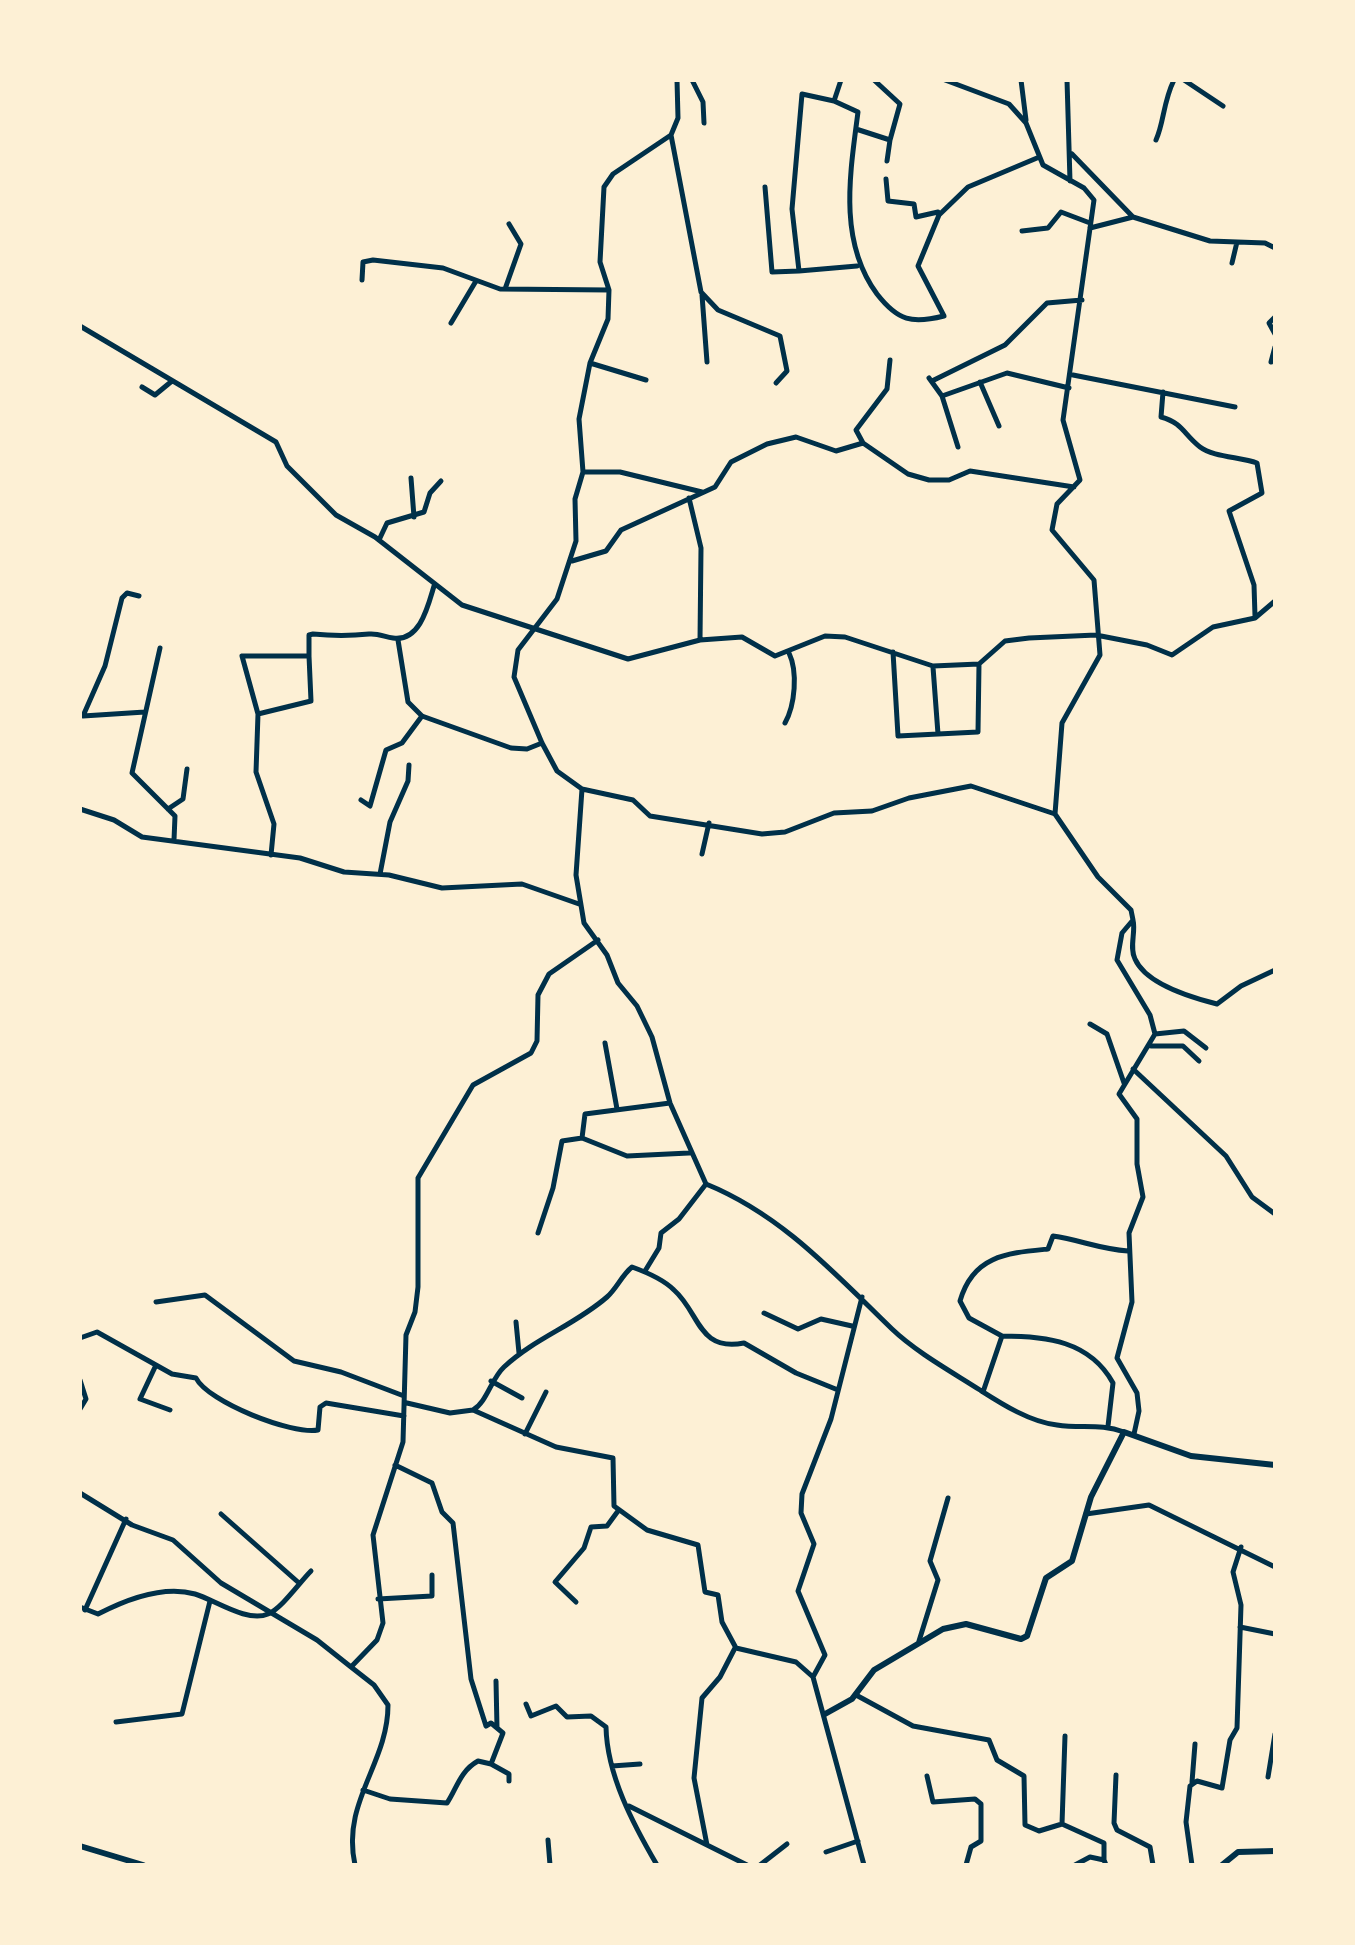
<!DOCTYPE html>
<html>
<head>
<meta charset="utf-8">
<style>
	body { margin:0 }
	#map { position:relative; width:1355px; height:1945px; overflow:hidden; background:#fdf0d5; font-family:"Work Sans",sans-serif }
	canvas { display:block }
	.frame { position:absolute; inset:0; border:82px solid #fdf0d5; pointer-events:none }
</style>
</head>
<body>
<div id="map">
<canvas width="1355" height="1945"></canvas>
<div class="frame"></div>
</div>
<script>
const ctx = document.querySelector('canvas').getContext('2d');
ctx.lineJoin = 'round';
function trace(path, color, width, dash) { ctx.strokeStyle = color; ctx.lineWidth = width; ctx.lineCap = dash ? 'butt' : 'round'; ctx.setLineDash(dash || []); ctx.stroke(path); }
trace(new Path2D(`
	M677 80 678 118 671 135 613 174 604 187 600 262 609 290 608 319 590 363 579 419 583 472 575 499 576 541 557 599 518 650 514 677 542 743 557 771 582 789 633 800 650 816 762 834 785 832 834 813 872 811 909 798 971 786 1055 814
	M692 80 703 102 704 123
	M841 80 834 101 802 94 792 209 799 271 857 266
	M874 80 900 104 890 140
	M945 80 1009 104 1026 123 1043 165 1084 188 1094 200 1063 420 1080 480 1057 504 1052 530 1094 580 1100 655 1062 723 1055 814 1098 877 1131 910 1133 920 1122 933 1117 960 1150 1015 1155 1034 1119 1094 1137 1119V1164L1143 1197 1129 1233 1132 1302 1117 1358 1137 1393 1139 1411 1134 1434
	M1021 80 1026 120
	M1067 80 1070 181
	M1184 80 1223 106
	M834 101 858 112C850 174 838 241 877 294 898 321 912 324 944 316L918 266 939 215 968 187 1037 158
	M856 129 890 140 887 161
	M671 135 701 292 718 310 780 336 787 371 776 383
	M1156 140C1164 123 1163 102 1174 80
	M1072 154 1133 217 1210 241 1265 243 1275 248
	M886 179 888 201 914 204 916 217 938 212
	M765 187 772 272 799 271
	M1090 228 1133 217
	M1022 231 1048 228 1061 212 1090 223
	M1232 263 1237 242
	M362 280 363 262 373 260 443 268 500 289 609 290
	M505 289 521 244 509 224
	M702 295 707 362
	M1275 317 1269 323 1275 334
	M451 323 476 281
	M80 326 276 442 287 466 336 515 375 537 462 605 628 659 700 640 742 637 775 656 825 636 845 637 933 666 979 664 1005 641 1029 638 1096 635 1147 645 1172 655 1213 627 1255 618 1275 601
	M890 360 887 389 856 430 863 443 908 474 929 480H949L970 471 1074 487
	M1271 362 1275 347
	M590 363 646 380
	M1073 375 1235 407
	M929 378 942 396
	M934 380 1005 345 1047 303 1082 300
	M980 382 999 426
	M142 387 155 395 172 381
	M1163 392 1161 417C1183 423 1184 435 1200 447 1213 457 1241 457 1257 463L1262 493 1229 511 1254 585 1255 616
	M958 447 942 396 1007 373 1069 388
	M583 472H620L702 492
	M411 478 414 517
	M689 498 701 548 700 640
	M379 540 387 523 424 512 430 493 441 481
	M572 561 606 551 621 530 715 487 731 462 767 444 796 437 836 451 863 443
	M398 640 408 702 422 716 511 748 527 749 542 743
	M160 648 132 773 175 816 174 840
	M893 652 898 736 978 732 979 664
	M933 667 938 734
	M258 714 311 701 309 656
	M83 716 105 666 122 598 127 593 139 596
	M83 716 145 712
	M785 723C795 705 798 672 789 653
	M582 789 576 875 584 923 607 955 618 983 637 1006 652 1037 670 1103 706 1184C782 1215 834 1273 892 1329 916 1352 952 1372 980 1390 1002 1404 1030 1422 1057 1425 1081 1429 1100 1423 1124 1432
	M361 800 370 806 386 750 402 743 422 716
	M80 809 114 820 142 837 300 858 344 872 389 875 442 888 522 884 579 904
	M168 809 183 799 187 769
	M702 854 709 823
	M271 855 274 824 256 772 258 714 242 656H309V635L313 634C333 636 350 636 369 634 378 633 385 637 393 638 420 642 428 606 434 586
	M380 874 390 822 408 781 409 765
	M1133 920C1136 932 1129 947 1135 959 1146 984 1193 998 1217 1004L1241 986 1275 970
	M1090 1024 1107 1034 1124 1083
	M1155 1034 1184 1031 1206 1048
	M605 1043 617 1109
	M1151 1046H1183L1199 1061
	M1133 1069 1226 1156 1252 1197 1275 1214
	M582 1138 585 1114 670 1103
	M538 1233 553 1188 562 1141 582 1138 627 1156 689 1153
	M645 1271 659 1248 661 1233 679 1219 706 1184
	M156 1302 205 1295 294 1361 341 1372 404 1396
	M764 1313 798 1329 821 1319 852 1326
	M516 1322 519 1353
	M1002 1336C1046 1336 1090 1341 1113 1383L1108 1426
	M80 1338 97 1332 172 1374 196 1378C208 1402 292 1435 318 1430L320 1407 326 1403 404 1416
	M156 1365 140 1399 170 1410
	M80 1380 86 1399 80 1409
	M491 1381 522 1398
	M983 1392 1002 1336 969 1318 960 1301C973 1255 1008 1253 1048 1249L1053 1236C1080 1240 1100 1249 1128 1251
	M407 1403 450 1413 473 1410 556 1447 613 1458 614 1506 647 1530 698 1545 705 1592 718 1595 722 1622 736 1648 796 1662 813 1677 864 1865
	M473 1410C487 1402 491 1379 504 1367 535 1338 575 1325 607 1297 617 1288 622 1275 632 1267 646 1272 664 1280 674 1290 700 1313 698 1352 744 1343L796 1373 838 1390
	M525 1434 546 1392
	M80 1493 132 1525 173 1540 221 1583 317 1640 351 1667
	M221 1514 299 1583
	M1086 1514 1149 1505 1275 1567
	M378 1599 432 1596V1575
	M576 1602 555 1582 584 1548 591 1527 607 1526 618 1511
	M80 1607 98 1614C125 1600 164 1585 195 1594 215 1600 247 1623 268 1614 282 1608 299 1583 311 1571
	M85 1610 126 1519
	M1240 1627 1275 1634
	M919 1641 938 1580 930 1561 948 1498
	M813 1677 825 1655 798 1591 814 1544 801 1513 802 1494 831 1419 862 1297
	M496 1681 497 1728
	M856 1695 913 1726 989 1740 997 1760 1024 1776 1025 1825 1039 1831 1062 1824
	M526 1704 531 1716 556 1706 567 1717 591 1716 606 1727C607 1775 633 1824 657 1865
	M116 1722 182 1714 210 1601
	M1065 1736 1062 1824 1104 1843V1860
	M491 1764 509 1774V1781
	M612 1766 640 1764
	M1116 1775 1114 1823 1117 1830 1150 1847 1153 1865
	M927 1776 933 1802 975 1799 981 1804V1841L971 1847 966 1865
	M1268 1777 1275 1734
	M1192 1782 1195 1744
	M363 1790 390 1799 447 1803C457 1788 460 1771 478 1761L491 1764 503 1733 491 1723 486 1726 471 1679 453 1523 442 1512 432 1483 395 1465
	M629 1806 747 1865
	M548 1840 550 1865
	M707 1845 694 1778 702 1698 720 1677 735 1648
	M826 1852 858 1841
	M355 1865C341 1802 388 1764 388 1705L374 1685 351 1667 377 1640 383 1623 373 1535 403 1442 406 1335 415 1312 418 1287V1178L473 1085 531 1053 537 1041 538 995 549 974 598 940
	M760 1865 787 1844
	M1075 1865 1090 1857 1104 1860 1106 1865
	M1192 1865 1186 1822 1190 1786 1197 1781 1222 1788 1230 1740 1237 1728 1241 1605 1233 1572 1241 1547`), '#003049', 5);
trace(new Path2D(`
	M825 1714 852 1699 874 1670 943 1629 966 1624 1021 1639 1027 1636 1046 1578 1072 1561 1091 1497 1124 1432 1191 1456 1275 1465
	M80 1846 143 1865
	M1222 1865 1238 1852 1275 1851`), '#003049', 6);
</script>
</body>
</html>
